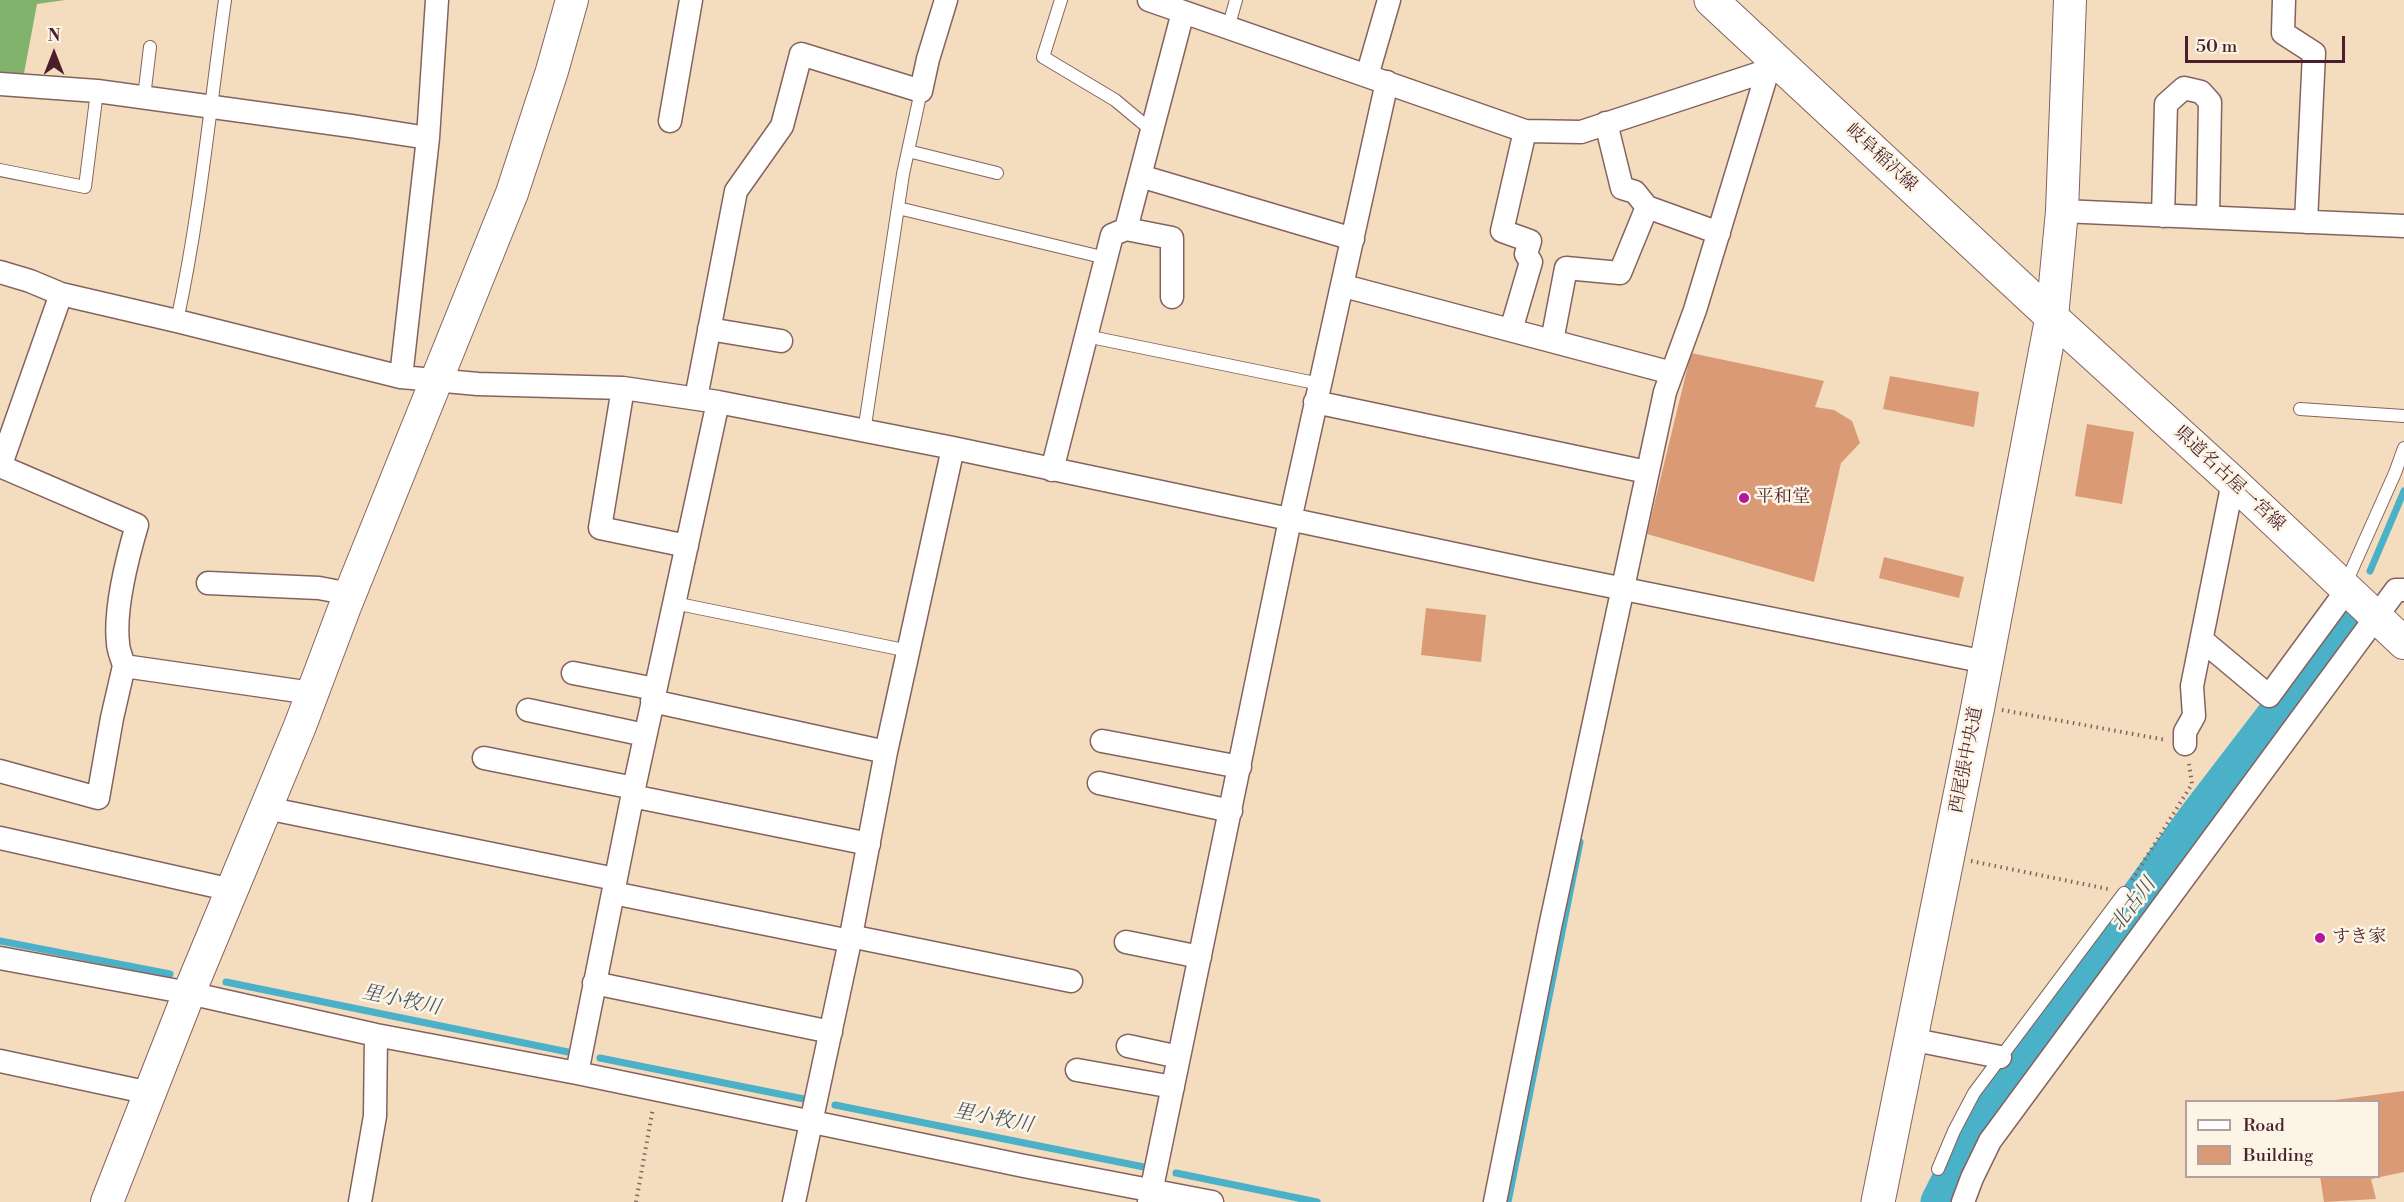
<!DOCTYPE html>
<html>
<head>
<meta charset="utf-8">
<style>
	body { margin:0 }
	#map { position:relative; width:2404px; height:1202px; overflow:hidden; background:#f4ddbe; font-family:"Libre Bodoni",serif }
	canvas { display:block }
	.legend { position:absolute; left:2185px; top:1100px; width:195px; height:78px; box-sizing:border-box; background:#fcf5e5; border:2px solid #b59f9b; margin:0; padding:8px 10px; list-style:none; font-size:18px; color:#4a1f2b }
	.legend li { display:flex; align-items:center; gap:12px; height:30px }
	.legend b { width:30px; border:2px solid #b59f9b }
	.north { position:absolute; left:24px; top:24px; width:60px; height:60px; -webkit-text-stroke:4px #fcf5e5; paint-order:stroke; rotate:0deg; font-size:16px; font-weight:700; line-height:24px; text-align:center; color:#4a1f2b }
	.north::after { content:''; display:block; margin:auto; width:21px; height:27px; background:#4a1f2b; clip-path:polygon(50% 0,100% 100%,50% 72%,0 100%) }
	.scale { position:absolute; left:2185px; top:36px; width:160px; height:27px; box-sizing:border-box; border:3px solid #4a1f2b; border-top:0; padding-left:8px; font-size:18px; line-height:21px; white-space:nowrap; color:#4a1f2b; -webkit-text-stroke:4px #fcf5e5; paint-order:stroke }
</style>
</head>
<body>
<div id="map">
<canvas width="2404" height="1202"></canvas>
<ul class="legend">
<li><b style="height:8px;background:#fff"></b>Road</li>
<li><b style="height:16px;background:#da9a76"></b>Building</li>
</ul>
<div class="north">N</div>
<div class="scale">50 m</div>
</div>
<script>
const ctx = document.querySelector('canvas').getContext('2d');
ctx.lineJoin = 'round';
function fillPath(path, color) { ctx.fillStyle = color; ctx.fill(path, 'evenodd'); }
function trace(path, color, width, dash) { ctx.strokeStyle = color; ctx.lineWidth = width; ctx.lineCap = dash ? 'butt' : 'round'; ctx.setLineDash(dash || []); ctx.stroke(path); }
function label(font, color, halo, rows, align = 'center') {
  ctx.font = font + ' "Libre Bodoni","Noto Serif JP",serif'; ctx.lineWidth = 5; ctx.setLineDash([]); ctx.textBaseline = 'middle'; ctx.strokeStyle = halo; ctx.fillStyle = color; for (const [text, x, y, turn = 0] of rows) {
    ctx.save(); ctx.translate(x, y); ctx.rotate((+turn || 0) * Math.PI / 180); ctx.textAlign = isNaN(turn) ? turn : align; if (halo) ctx.strokeText(text, 0, 0); ctx.fillText(text, 0, 0); ctx.restore();
  }
}
fillPath(new Path2D(`
	M0 0H65L37 4 22 84 0 82Z`), '#82b36d');
trace(new Path2D(`
	M2370 571 2404 491
	M0 941 170 974
	M226 982 568 1052
	M600 1058 809 1100
	M835 1105 1144 1167
	M1176 1173 1317 1202
	M1508 1202 1580 842`), '#4ab1c9', 7);
trace(new Path2D(`
	M1940 1202 2003 1078 2064 1002 2201 813 2326 650 2344 617`), '#4ab1c9', 39);
fillPath(new Path2D(`
	M1691 353 1824 381 1815 407 1834 410 1852 421 1860 443 1841 463 1814 582 1647 534Z
	M1890 376 1979 392 1974 427 1883 409Z
	M2087 424 2134 432 2122 504 2075 496Z
	M1884 557 1964 577 1959 598 1879 578Z
	M1426 608 1486 615 1481 662 1421 655Z
	M2404 1091V1172L2371 1179 2376 1199 2324 1202 2320 1176H2378V1102L2335 1100Z`), '#da9a76');
const lane = new Path2D(`
	M1061 0 1043 57 1115 100 1151 130
	M1228 28 1236 0
	M144 97 150 47
	M908 151 997 173
	M0 170 85 187 97 91
	M898 208 1106 258
	M177 321C200 215 210 107 225 0
	M1086 336 1320 384
	M2300 409 2404 416
	M864 432 903 174 921 91
	M2345 585 2395 473 2404 448
	M674 603 909 651
	M1938 1169 1954 1131 1974 1093 2124 893`);
const street = new Path2D(`
	M1149 0 1525 131 1581 132 1778 67
	M2284 0 2283 33 2314 53 2306 222
	M1367 76 1389 0
	M0 84 97 91 351 126 428 138
	M670 121 691 0
	M1606 123 1622 188 1635 192 1647 207 1719 233
	M1140 176 1353 239
	M2062 211 2404 226
	M2163 216 2166 104 2184 88 2201 92 2210 102 2208 217
	M1126 229 1172 238V297
	M0 272 30 281 61 294 177 321 401 377 478 384 623 388 718 402 953 448 1535 571 1986 662
	M1344 286 1672 373
	M709 329 781 341
	M1511 330 1531 262 1526 254 1530 241 1502 231 1525 131
	M1552 341 1566 268 1620 273 1647 207
	M401 377 428 138 437 0
	M623 388 600 528 687 546
	M696 398 736 191 782 126 801 54 921 91 928 59 946 0
	M1315 402 1647 472
	M0 466 137 525C127 559 114 608 118 643 118 650 122 658 124 666
	M0 467 61 294
	M1052 470 1112 235 1126 229 1183 12
	M208 583 319 588 350 594
	M2202 640 2269 696 2347 590
	M573 673 655 689
	M652 701 886 752
	M528 710 645 735
	M1102 741 1240 767
	M2185 744V732L2194 716 2192 686 2233 482
	M484 758 634 788
	M0 771 98 798 112 718 124 666 312 693
	M1099 783 1231 811
	M632 796 869 844
	M266 808 615 879
	M0 838 232 890
	M613 893 850 941
	M850 936 1071 981
	M1126 942 1200 957
	M0 958 189 993 376 1035 577 1073 1024 1166 1212 1202
	M594 983 831 1032
	M1910 1039 2000 1057
	M1128 1046 1179 1057
	M0 1061 150 1093
	M1077 1070 1173 1087
	M577 1073 634 788 718 402
	M360 1202 375 1116 376 1035
	M794 1202 850 941 886 752 953 448
	M1149 1202 1290 520 1387 82
	M1495 1202 1550 927 1665 392 1695 310 1768 70
	M1963 1202 1972 1178 1990 1141 2396 590H2404`);
const secondary = new Path2D(`
	M2070 0 2062 211 2052 317 2233 482 2404 643
	M107 1202 189 993 300 726 344 609 512 193 552 71 572 0`);
const primary = new Path2D(`
	M1711 0 2052 317 1978 706 1878 1202`);
trace(lane, '#86625e', 14);
trace(street, '#86625e', 25);
trace(secondary, '#86625e', 34);
trace(primary, '#86625e', 35);
trace(new Path2D(`
	M2002 710 2166 740
	M1971 861 2108 889
	M2132 880 2192 784 2189 764
	M636 1202 653 1108`), '#86625e', 4, [1.5, 4.5]);
trace(lane, '#fff', 12);
trace(street, '#fff', 22);
trace(secondary, '#fff', 32);
trace(primary, '#fff', 33);
for (const [x, y, r, color] of [
	[1744,498,6,"#b5179e"],
	[2320,938,6,"#b5179e"]
]) { const dot = new Path2D(); dot.arc(x, y, r, 0, 2 * Math.PI); ctx.fillStyle = color; ctx.fill(dot); trace(dot, '#fcf5e5', 2); }
label('18px', '#4a1f2b', '#fcf5e5', [
	["岐阜稲沢線",1881,158,43],
	["県道名古屋一宮線",2229,479,43],
	["西尾張中央道",1967,760,-79]
]);
label('18px', '#4a1f2b', '#fcf5e5', [
	["平和堂",1756,498],
	["すき家",2332,938]
], 'left');
label('italic 20px', '#4a596a', '#fcf5e5', [
	["北古川",2134,905,-53],
	["里小牧川",401,1001,12],
	["里小牧川",993,1119,11]
]);
</script>
</body>
</html>
